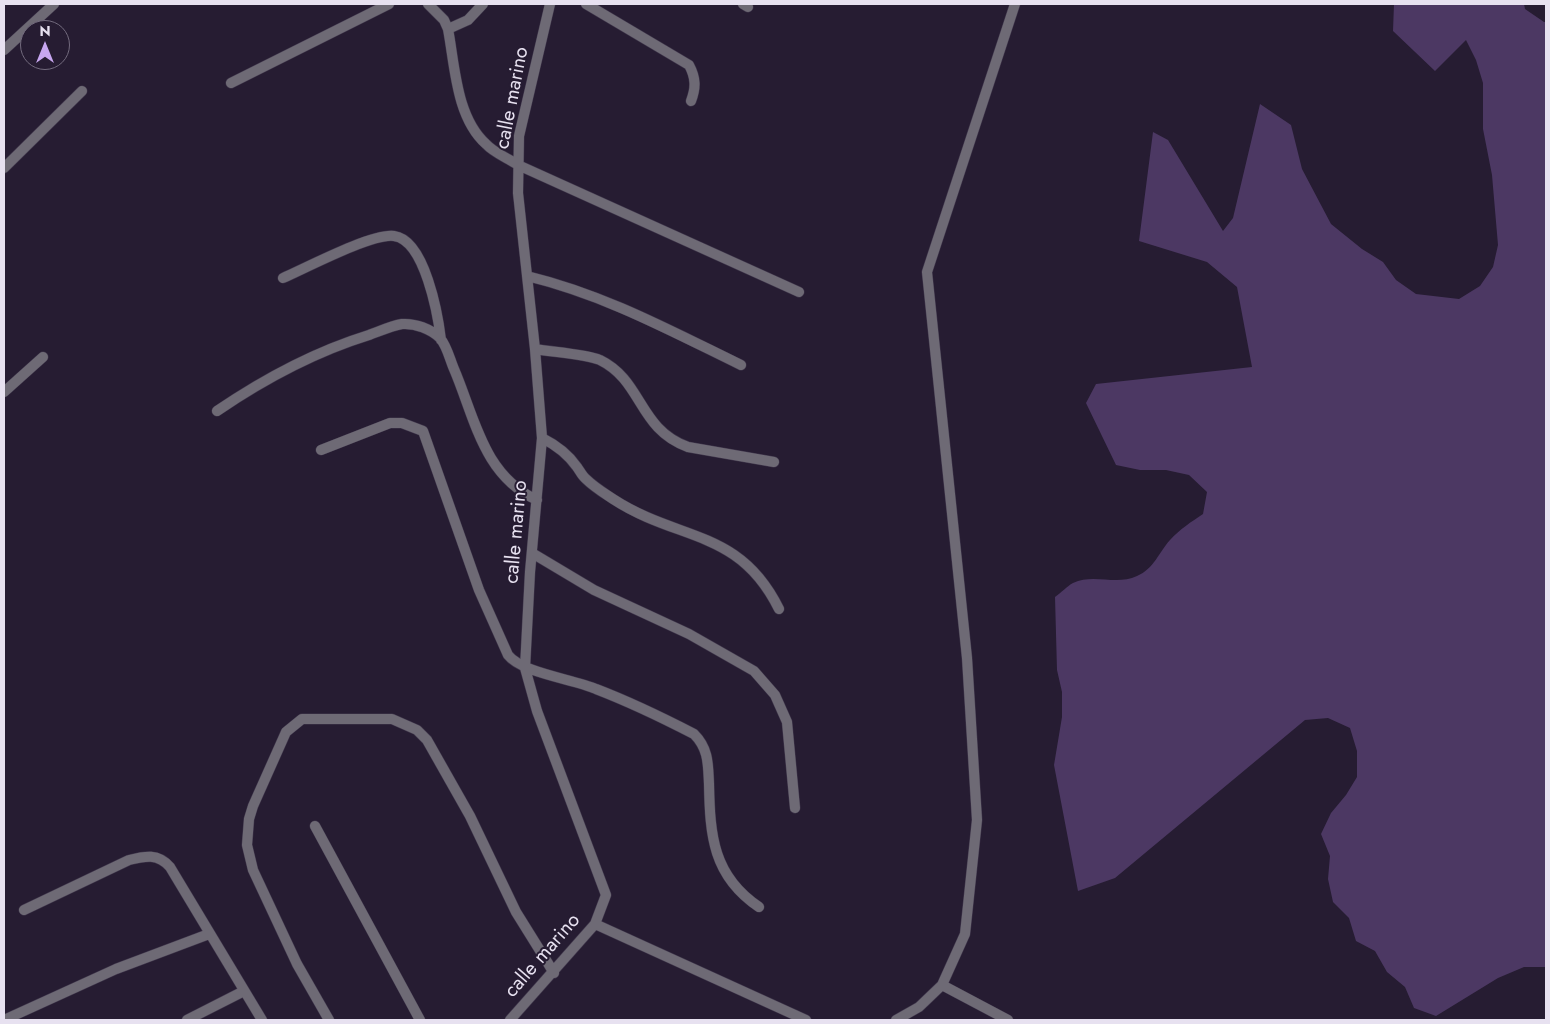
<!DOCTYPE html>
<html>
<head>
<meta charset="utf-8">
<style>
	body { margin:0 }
	#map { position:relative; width:1550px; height:1024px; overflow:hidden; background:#261c32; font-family:Jost,sans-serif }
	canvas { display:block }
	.frame { position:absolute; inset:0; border:5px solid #e7e1f0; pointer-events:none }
	.north { position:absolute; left:20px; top:20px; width:50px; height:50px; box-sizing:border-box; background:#261c32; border:1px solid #736b7e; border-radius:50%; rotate:0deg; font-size:14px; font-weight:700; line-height:20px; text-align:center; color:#e7e1f0 }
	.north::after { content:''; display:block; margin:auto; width:18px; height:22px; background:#c7a6f0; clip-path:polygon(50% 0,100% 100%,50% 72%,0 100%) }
</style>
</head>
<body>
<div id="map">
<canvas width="1550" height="1024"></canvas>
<div class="frame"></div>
<div class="north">N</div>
</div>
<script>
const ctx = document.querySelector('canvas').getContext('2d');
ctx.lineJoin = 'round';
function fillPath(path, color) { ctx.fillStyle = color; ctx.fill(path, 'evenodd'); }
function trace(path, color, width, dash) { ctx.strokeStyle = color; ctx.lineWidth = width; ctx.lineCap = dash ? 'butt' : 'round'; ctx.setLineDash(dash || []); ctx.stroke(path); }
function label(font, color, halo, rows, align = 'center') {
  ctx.font = font + ' Jost,sans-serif'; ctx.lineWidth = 4; ctx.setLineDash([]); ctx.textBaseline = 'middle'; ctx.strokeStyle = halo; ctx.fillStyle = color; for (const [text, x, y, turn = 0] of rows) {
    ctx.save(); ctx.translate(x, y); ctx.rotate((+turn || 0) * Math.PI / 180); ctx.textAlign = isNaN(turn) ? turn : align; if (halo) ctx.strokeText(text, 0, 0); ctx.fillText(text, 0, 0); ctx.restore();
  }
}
fillPath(new Path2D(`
	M1394 4H1524L1525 9 1544 22H1546V967H1524L1498 978 1436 1016 1414 1008 1405 987 1387 972 1375 951 1356 941 1349 918 1333 902 1328 879 1330 856 1321 834 1331 813 1346 795 1357 777V751L1350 728 1328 718 1305 720 1115 878 1078 891 1054 765 1062 717V692L1057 670 1055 597C1061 593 1067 586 1073 583 1094 573 1116 586 1137 576 1154 569 1159 552 1170 540 1180 529 1191 522 1203 514L1207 492 1189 475 1166 470H1140L1116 465 1086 403 1096 384 1252 367 1237 287 1207 262 1139 241 1153 132 1168 140 1223 231 1233 218 1260 104 1291 125 1302 169 1331 224 1362 249 1383 262 1396 280 1416 294 1459 299 1480 286 1493 267 1498 245 1492 175 1483 129V83L1476 60 1466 40 1435 71 1393 31Z`), '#4c3863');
const street = new Path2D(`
	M428 4 444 20 448 29C455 66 456 117 486 144 494 153 508 158 518 165L799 292
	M586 4 689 65C696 78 696 88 691 101
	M743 4 748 7
	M448 29 468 20 483 4
	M4 50 54 4
	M231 83 389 4
	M4 168 82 91
	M527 276C605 295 669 330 741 365
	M283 278C306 268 372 233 394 236 425 240 438 315 441 340
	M535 349C552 352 586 354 600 360 643 381 638 429 688 447L774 462
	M4 392 43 357
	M217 411C264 379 314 352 369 335 380 331 391 326 402 324 415 323 431 329 440 338 447 346 450 360 454 369 475 418 483 475 537 500
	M542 438C556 445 568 454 577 467 580 471 582 476 586 479 594 487 604 493 613 499 679 542 739 528 779 609
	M321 450 390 423H402L423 431 479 590 508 655C522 673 573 679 596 689 630 702 663 718 694 734 709 749 708 765 709 784 710 836 713 876 759 907
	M532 553 594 590 689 634 754 671 775 695 787 722 795 808
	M315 826 420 1020
	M24 910 129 860C145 856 158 853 170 867L262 1020
	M595 924 806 1020
	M942 985 1008 1020
	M4 1020 116 969 209 934
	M187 1020 244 991
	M329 1020 297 964 253 870 247 845 249 819 253 806 286 732 302 719H392L417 730 427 740 470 816 516 912 554 973
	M510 1020 595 924 606 895 537 711 525 668 530 572 542 438 535 349 518 193 519 136 550 4
	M896 1020 919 1007 942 985 965 934 977 820 967 658 927 272 1015 4`);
trace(street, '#41384d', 11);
trace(street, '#6e6a75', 10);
label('20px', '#e7e1f0', '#261c32', [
	["calle marino",513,98,-79],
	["calle marino",517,532,-85],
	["calle marino",543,956,-49]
]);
</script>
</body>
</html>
